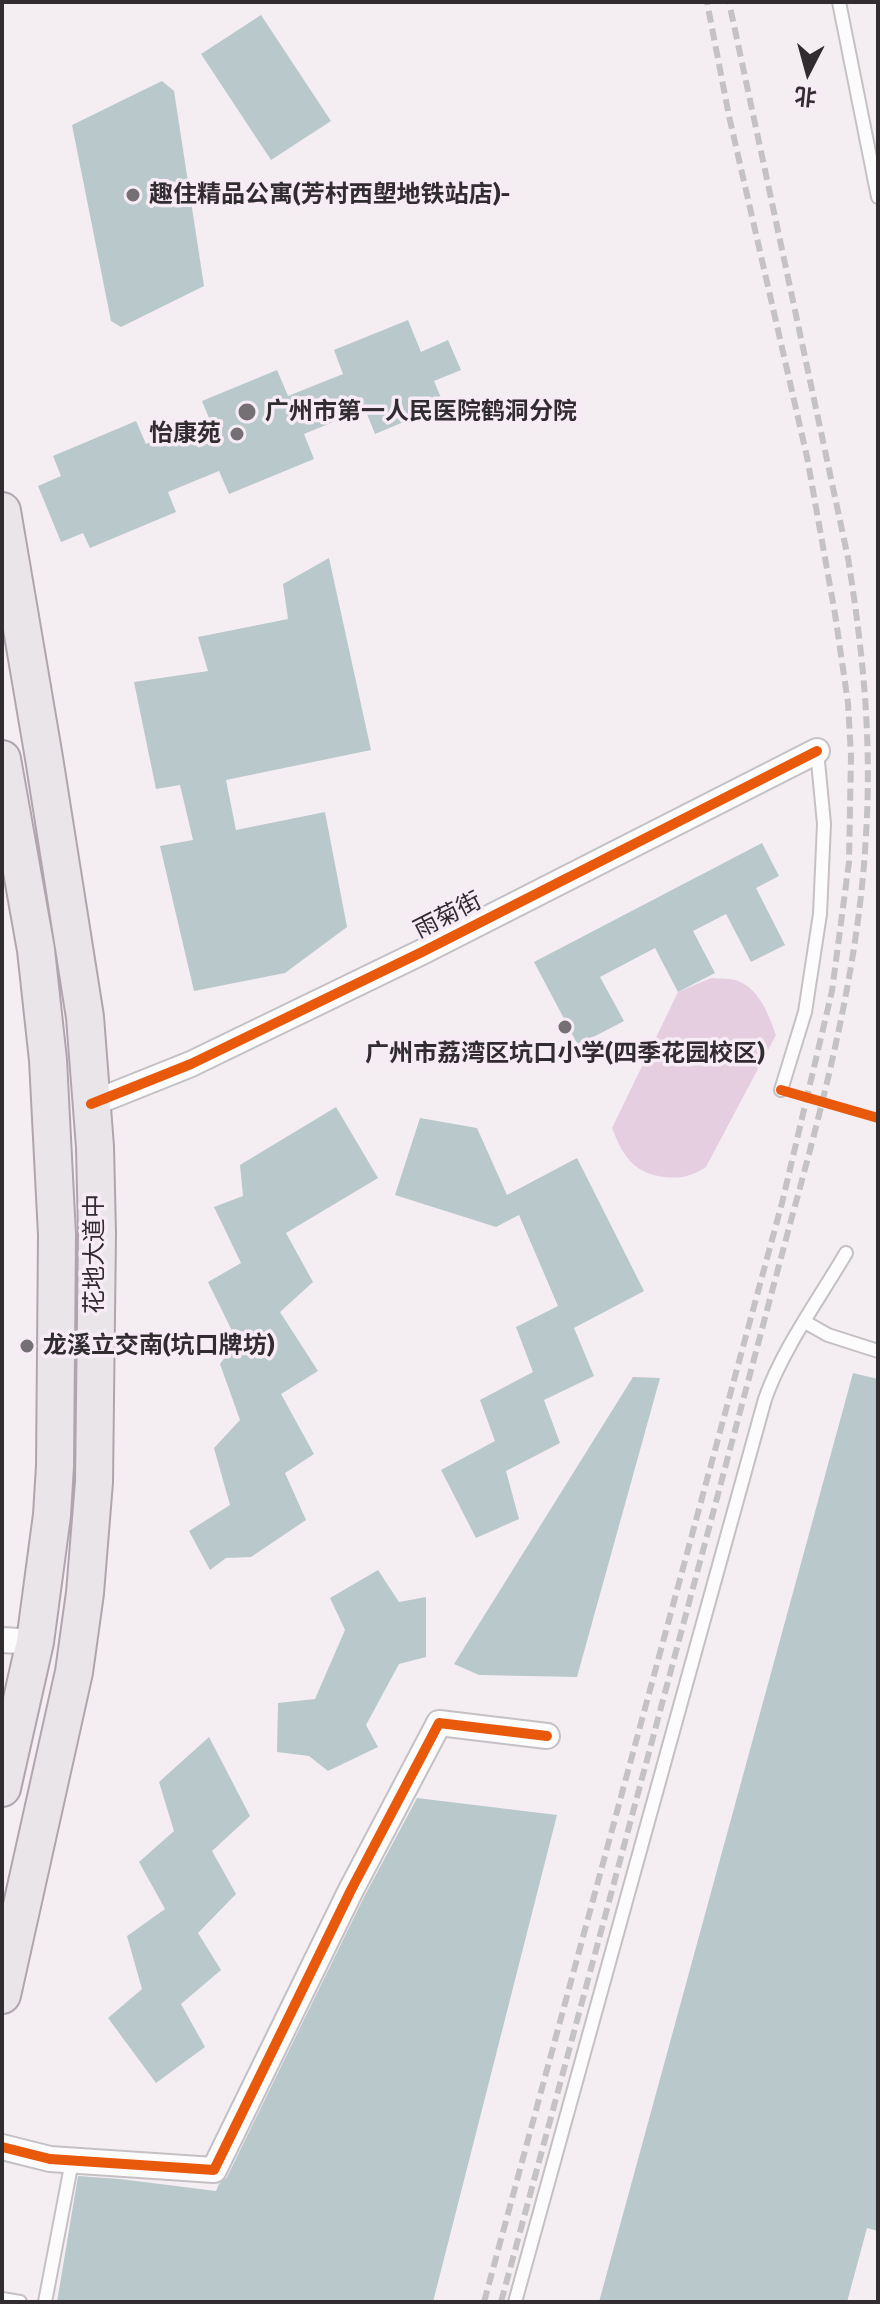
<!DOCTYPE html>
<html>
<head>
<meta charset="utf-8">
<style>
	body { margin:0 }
	#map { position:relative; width:880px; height:2304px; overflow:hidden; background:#f4eef3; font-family:"Fira Sans","Noto Sans SC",sans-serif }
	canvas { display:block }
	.frame { position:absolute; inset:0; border:4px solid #312c30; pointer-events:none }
	.north { position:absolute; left:768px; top:32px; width:80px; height:80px; -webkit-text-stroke:6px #f7ebf5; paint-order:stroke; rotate:186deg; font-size:22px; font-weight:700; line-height:32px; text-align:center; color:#312c30 }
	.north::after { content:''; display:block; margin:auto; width:28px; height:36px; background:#312c30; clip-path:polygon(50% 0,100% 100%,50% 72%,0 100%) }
</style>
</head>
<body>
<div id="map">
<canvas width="880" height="2304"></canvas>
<div class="frame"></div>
<div class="north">北</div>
</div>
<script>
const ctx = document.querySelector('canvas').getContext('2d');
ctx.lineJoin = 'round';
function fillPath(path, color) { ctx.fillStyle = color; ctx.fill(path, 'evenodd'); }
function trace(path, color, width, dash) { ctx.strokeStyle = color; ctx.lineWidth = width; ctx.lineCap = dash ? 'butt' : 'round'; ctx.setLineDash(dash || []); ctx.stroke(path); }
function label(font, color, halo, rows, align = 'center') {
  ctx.font = font + ' "Fira Sans","Noto Sans SC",sans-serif'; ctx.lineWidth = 7; ctx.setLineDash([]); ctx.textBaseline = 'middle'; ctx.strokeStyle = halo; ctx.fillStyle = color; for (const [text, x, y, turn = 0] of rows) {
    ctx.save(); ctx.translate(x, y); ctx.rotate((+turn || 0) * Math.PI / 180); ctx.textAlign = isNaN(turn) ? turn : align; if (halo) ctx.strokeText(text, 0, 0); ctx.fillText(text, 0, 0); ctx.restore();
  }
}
fillPath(new Path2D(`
	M711 978C719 979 731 978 738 981 759 989 769 1015 776 1035L706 1167C692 1176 681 1179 664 1177 633 1173 623 1156 612 1128L678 992Z`), '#e4cee0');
fillPath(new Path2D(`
	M261 15 331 121 271 160 201 54Z
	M162 81 174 91 204 286 121 327 111 321 72 125Z
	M408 320 421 352 448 340 461 370 434 381 444 405 375 434 365 409 304 434 314 459 229 494 219 471 168 492 176 512 90 548 83 533 61 542 38 486 61 476 53 456 136 421 146 444 209 418 202 401 277 370 288 396 343 374 334 350Z
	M329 558 371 750 226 780 236 830 325 812 347 927 285 973 194 991 160 846 193 840 180 785 156 789 134 682 208 671 198 637 288 619 283 584Z
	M762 843 779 876 756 888 785 945 751 962 726 914 693 931 715 973 678 992 655 948 600 977 624 1021 578 1045 534 962Z
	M336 1107 378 1178 286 1233 313 1282 280 1312 318 1371 281 1394 314 1454 285 1473 306 1520 251 1557 226 1558 210 1570 189 1531 230 1505 214 1448 240 1420 220 1364 237 1341 208 1282 241 1263 214 1207 243 1196 240 1165Z
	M420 1118 477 1128 507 1195 577 1158 644 1291 574 1328 594 1376 544 1400 560 1443 506 1471 519 1519 476 1538 441 1470 495 1441 480 1400 533 1372 516 1327 558 1306 519 1215 496 1227 395 1195Z
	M853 1373 878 1379V2231L867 2228 847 2302H599Z
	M633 1377 660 1378 577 1677 479 1675 454 1664Z
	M378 1570 399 1602 426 1597V1657L399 1664 366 1725 378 1747 328 1771 309 1756 277 1752 278 1703 315 1699 345 1630 330 1598Z
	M209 1737 250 1816 212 1851 236 1894 198 1933 221 1970 181 2004 205 2047 156 2083 108 2018 142 1989 127 1936 165 1909 139 1862 174 1831 159 1782Z
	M417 1798 557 1815 433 2302H57L78 2176 120 2179 216 2191 219 2184 227 2177 364 1897Z`), '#b9c8ca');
const service = new Path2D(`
	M839 2 878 197
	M781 1090 805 1012 820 914 824 824 817 751
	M805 1322 828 1335 878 1351
	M2 2299 20 2302
	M45 2302 72 2161
	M515 2302 765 1399C782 1350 819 1299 846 1253`);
const minor = new Path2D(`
	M91 1104 191 1064 422 952 817 751
	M2 1640 35 1642
	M2 2147 50 2159 214 2170 351 1890 439 1723 547 1736`);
const primary = new Path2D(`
	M2 511 44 758 85 1017 95 1147 97 1233 94 1482 85 1593 74 1672 2 1995
	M2 759 36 950 48 1060 57 1235 55 1466 52 1515 35 1642 2 1788`);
trace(service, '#c4c0c4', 16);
trace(minor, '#c4c0c4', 28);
trace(primary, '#b0a5af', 40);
trace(service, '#fdfcfd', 12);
trace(minor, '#fdfcfd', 24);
trace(primary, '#eae5e9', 36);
trace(new Path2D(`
	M484 2302 782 1203 832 991 849 862 851 756 848 703 835 614 807 457 729 116 707 2
	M501 2302C571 2044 640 1786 709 1528 736 1427 763 1325 790 1224 825 1097 859 967 866 835 872 739 863 652 848 558L729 2`), '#c4c2c3', 6, [12, 6]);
trace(new Path2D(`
	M781 1090 878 1118
	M91 1104 191 1064 422 952 817 751
	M2 2147 50 2159 214 2170 351 1890 439 1723 547 1736`), '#e8590c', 10);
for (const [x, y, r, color] of [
	[133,195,8,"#757074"],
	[247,412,10,"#757074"],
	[237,434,8,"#757074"],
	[565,1027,8,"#757074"],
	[27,1346,8,"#757074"]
]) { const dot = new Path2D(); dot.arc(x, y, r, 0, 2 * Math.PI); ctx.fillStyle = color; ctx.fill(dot); trace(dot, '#f7ebf5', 3); }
label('bold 24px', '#312c30', '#f7ebf5', [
	["趣住精品公寓(芳村西塱地铁站店)-",149,195],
	["广州市第一人民医院鹤洞分院",265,412],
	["怡康苑",221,434,"right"],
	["广州市荔湾区坑口小学(四季花园校区)",565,1054,"center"],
	["龙溪立交南(坑口牌坊)",43,1346]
], 'left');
label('24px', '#312c30', '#f7ebf5', [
	["雨菊街",448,916,-27],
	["花地大道中",95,1254,-90]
]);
</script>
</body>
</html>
